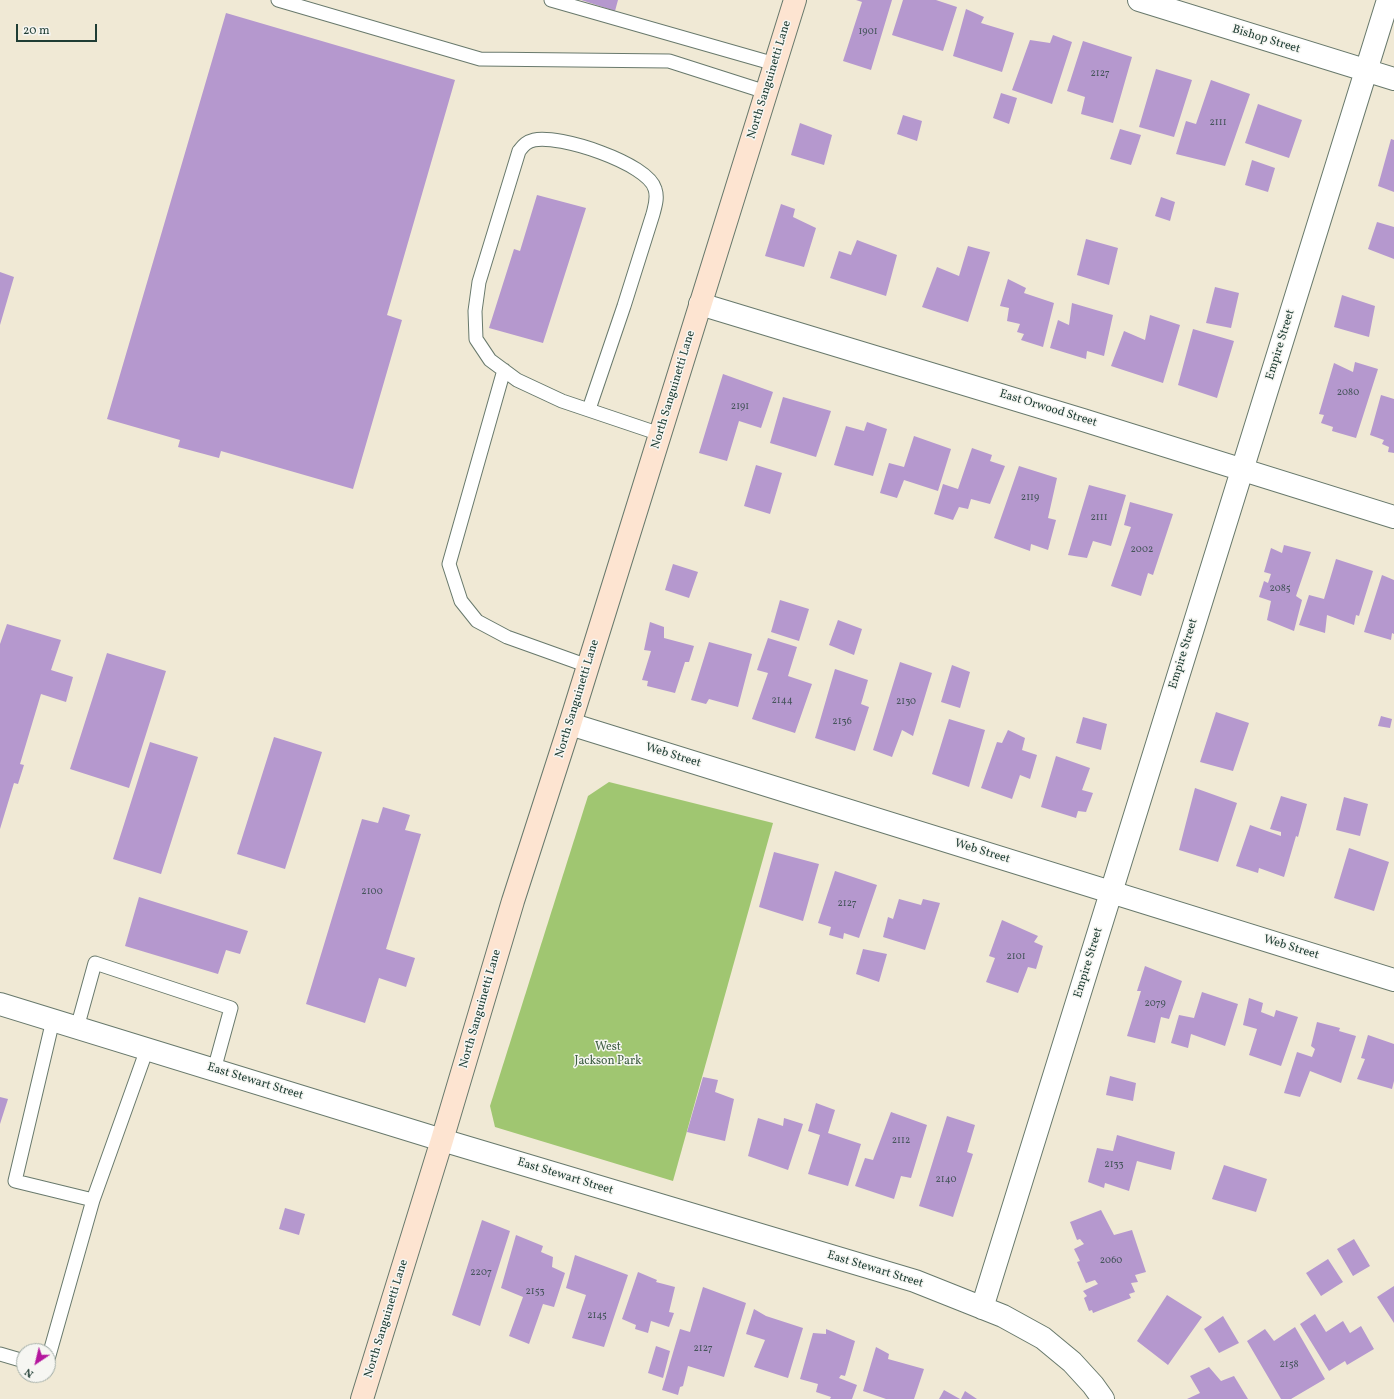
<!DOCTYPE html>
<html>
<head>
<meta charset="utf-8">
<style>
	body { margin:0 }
	#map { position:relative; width:1394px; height:1399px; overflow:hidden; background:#f0e9d5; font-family:Vollkorn,serif }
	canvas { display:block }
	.north { position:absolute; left:16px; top:1343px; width:40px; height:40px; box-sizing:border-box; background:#f6f6f2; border:1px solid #a0aca6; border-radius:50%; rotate:215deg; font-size:11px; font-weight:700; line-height:16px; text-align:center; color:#1f3d34 }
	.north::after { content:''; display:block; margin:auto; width:14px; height:18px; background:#b5179e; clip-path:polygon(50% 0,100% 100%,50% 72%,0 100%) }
	.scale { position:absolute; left:16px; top:24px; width:81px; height:18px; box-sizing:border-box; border:2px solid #1f3d34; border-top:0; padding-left:5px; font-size:12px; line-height:14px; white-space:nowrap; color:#1f3d34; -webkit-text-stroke:3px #f6f6f2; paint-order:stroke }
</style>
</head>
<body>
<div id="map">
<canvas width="1394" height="1399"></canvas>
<div class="north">N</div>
<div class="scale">20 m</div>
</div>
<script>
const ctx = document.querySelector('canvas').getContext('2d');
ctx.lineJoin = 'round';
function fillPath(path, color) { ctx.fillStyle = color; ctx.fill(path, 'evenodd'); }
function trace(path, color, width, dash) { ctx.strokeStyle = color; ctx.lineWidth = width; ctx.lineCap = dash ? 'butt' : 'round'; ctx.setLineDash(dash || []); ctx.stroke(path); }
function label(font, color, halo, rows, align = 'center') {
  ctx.font = font + ' Vollkorn,serif'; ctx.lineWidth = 3; ctx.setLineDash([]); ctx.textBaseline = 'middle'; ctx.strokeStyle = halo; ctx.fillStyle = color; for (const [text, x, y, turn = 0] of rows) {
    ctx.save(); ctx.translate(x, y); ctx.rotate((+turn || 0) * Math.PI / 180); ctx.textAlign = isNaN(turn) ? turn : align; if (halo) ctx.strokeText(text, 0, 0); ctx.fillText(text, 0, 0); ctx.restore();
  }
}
fillPath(new Path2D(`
	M609 782 773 823 673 1181 495 1127 490 1106 588 796Z`), '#a0c671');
fillPath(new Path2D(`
	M581 0H618L615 11Z
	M856 0H892L871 70 843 61 862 2Z
	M903 0H936L957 7 943 51 892 35Z
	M966 9 984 17 981 23 1014 33 1002 72 953 56Z
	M226 13 455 80 387 315 402 320 353 489 221 451 219 458 178 447 180 440 107 419Z
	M1053 35 1072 42 1052 104 1012 90 1030 40 1050 43Z
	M1083 41 1132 57 1113 123 1081 114 1085 97 1067 91Z
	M1156 69 1192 80 1174 137 1139 127Z
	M1211 80 1250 94 1225 166 1176 154 1186 121 1196 124Z
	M1001 93 1017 98 1009 124 993 118Z
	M1258 104 1302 120 1289 158 1245 143Z
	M903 115 922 121 917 141 897 134Z
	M800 123 832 135 824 165 791 155Z
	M1120 129 1141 135 1131 165 1110 159Z
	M1391 139 1394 140V192L1378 186Z
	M1252 160 1275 168 1268 192 1245 185Z
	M537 195 586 208 543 343 489 328 514 249 520 251Z
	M1161 197 1175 202 1170 221 1155 216Z
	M781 204 795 209 793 217 816 228 804 267 765 256Z
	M1377 222 1394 227V259L1368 249Z
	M1086 239 1118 248 1109 285 1077 275Z
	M857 240 897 255 886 296 830 278 839 251 851 255Z
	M968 246 990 252 968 322 922 307 937 267 959 276Z
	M0 272 14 277 0 325Z
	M1008 279 1026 288 1024 293 1054 303 1043 347 1021 340 1024 334 1017 332 1020 324 1007 321 1009 308 1000 306Z
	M1215 287 1239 293 1231 328 1206 323Z
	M1342 295 1375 306 1369 337 1334 327Z
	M1072 303 1113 315 1104 356 1087 351 1086 359 1050 348 1058 320 1069 325Z
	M1150 315 1180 325 1163 383 1111 366 1124 331 1145 340Z
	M1193 329 1234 341 1217 398 1178 385Z
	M1355 362 1378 369 1356 438 1332 431 1333 427 1321 423 1324 415 1319 414 1334 363 1353 372Z
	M723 374 773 392 761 428 739 421 727 461 699 453Z
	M1381 395 1394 399V453L1388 452 1389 447 1382 444 1384 440 1370 435Z
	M783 397 831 411 816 457 770 443Z
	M867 422 887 429 873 476 834 465 846 426 864 431Z
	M914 436 951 449 938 491 904 480 897 498 880 493 889 463 904 467Z
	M972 448 992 455 990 461 1005 466 990 504 971 499 968 509 959 507 953 520 934 514 943 484 958 489Z
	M756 465 782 473 770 514 744 506Z
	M1019 466 1057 478 1048 518 1056 520 1048 550 1031 544 1030 551 994 538Z
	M1089 485 1126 495 1111 546 1093 541 1087 558 1068 555Z
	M1130 502 1173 514 1153 575 1148 573 1141 596 1111 586 1131 527 1124 525Z
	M1284 545 1311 552 1296 596 1302 600 1294 631 1267 620 1271 601 1259 597 1264 581 1268 583 1271 574 1264 572 1271 548 1282 553Z
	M1336 559 1373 571 1359 616 1356 615 1354 625 1327 615 1325 633 1299 625 1309 595 1324 599Z
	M673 564 698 572 689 598 665 590Z
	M1382 575 1394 580V634L1392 633 1391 640 1364 632Z
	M780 600 809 609 799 641 771 632Z
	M838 620 862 629 854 655 829 645Z
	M650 622 664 627V638L694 646 689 662H685L675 693 647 686 648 681 642 680 651 651 644 650Z
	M7 624 61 640 51 670 73 677 66 702 41 694 20 764 24 765 18 784 14 783 0 829V644Z
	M768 638 797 647 788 676 812 684 795 733 752 719 768 673 757 670Z
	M709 642 752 654 738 707 709 699 706 704 691 700Z
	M107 653 166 671 129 788 70 769Z
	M900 662 932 673 913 736 902 730 892 757 873 750Z
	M952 665 970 672 960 708 941 702Z
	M835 669 868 680 861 704 869 707 855 751 815 738Z
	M1216 712 1249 723 1233 771 1200 762Z
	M1381 716 1392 719 1390 728 1378 726Z
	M1083 717 1107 724 1101 750 1076 743Z
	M949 719 985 730 969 787 932 774Z
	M1008 730 1025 738 1022 750 1037 755 1030 779 1020 775 1012 799 981 788 997 742 1002 743Z
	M274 737 322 752 285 869 237 854Z
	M150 742 198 757 161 874 113 859Z
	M1056 756 1090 768 1082 790 1093 793 1086 812 1078 811 1076 818 1041 807Z
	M1195 788 1237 803 1218 862 1179 850Z
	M1281 796 1307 804 1298 837 1296 836 1284 877 1259 868 1258 873 1236 866 1250 825 1281 836V832L1270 829Z
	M1344 797 1368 804 1360 836 1336 830Z
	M383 807 410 815 405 830 421 834 386 949 415 958 406 987 379 978 365 1023 306 1004 362 819 378 823Z
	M1349 848 1389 862 1374 911 1334 898Z
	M774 852 819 864 803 921 759 907Z
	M835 871 877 885 859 938 844 933 843 939 829 935 831 927 818 923Z
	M139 897 248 931 240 954 226 950 218 974 125 946Z
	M899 899 921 905 923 899 940 903 925 950 883 937 888 917 893 919Z
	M1002 920 1038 936 1034 942 1043 946 1036 969 1028 967 1018 993 986 982 995 958 989 956Z
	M863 949 887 954 879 982 856 974Z
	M1145 966 1182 981 1169 1019 1161 1017 1155 1043 1127 1036 1141 991H1137Z
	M1202 992 1238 1004 1225 1046 1191 1034 1188 1048 1171 1043 1179 1015 1194 1018Z
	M1249 998 1263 1003 1261 1012 1274 1017 1276 1010 1298 1017 1281 1066 1249 1055 1257 1029 1243 1025Z
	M1317 1022 1340 1028 1339 1031 1356 1036 1341 1083 1310 1071 1300 1097 1284 1093 1297 1052 1312 1057 1315 1049 1311 1046Z
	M1368 1035 1394 1044V1081L1392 1089 1357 1079 1365 1059 1361 1058Z
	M1110 1076 1136 1083 1133 1101 1106 1095Z
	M703 1077 718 1080 715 1092 734 1099 725 1141 687 1132Z
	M0 1097 8 1099 0 1124Z
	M816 1103 835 1110 828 1133 861 1144 848 1186 808 1174 820 1135 808 1131Z
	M891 1112 927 1125 911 1178 901 1176 894 1199 855 1186 865 1158 873 1160Z
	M947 1116 975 1125 967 1152 973 1154 953 1217 919 1206Z
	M758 1118 783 1126 784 1118 803 1124 788 1170 748 1156Z
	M1117 1135 1175 1152 1171 1170 1137 1161 1129 1191 1105 1183 1104 1188 1088 1182 1097 1148 1113 1151Z
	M1224 1165 1267 1179 1256 1212 1212 1199Z
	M285 1208 305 1214 299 1235 279 1229Z
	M1101 1210 1114 1235 1132 1230 1146 1272 1135 1275 1138 1282 1131 1283 1135 1292 1129 1294 1131 1298 1093 1313 1092 1310 1089 1311 1084 1298 1087 1296 1083 1291 1098 1284 1095 1280 1086 1283 1077 1262 1080 1261 1074 1249 1084 1244 1080 1239 1077 1240 1070 1222Z
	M482 1220 510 1231 480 1326 452 1315Z
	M516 1235 543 1246 541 1252 553 1257 552 1267 565 1273 554 1307 543 1304 529 1344 509 1336 523 1297 501 1288Z
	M1354 1239 1370 1266 1353 1276 1337 1249Z
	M575 1255 628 1275 604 1347 572 1338 586 1295 566 1288Z
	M1328 1259 1343 1282 1321 1296 1306 1273Z
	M638 1272 657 1280 656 1282 675 1287 669 1312 674 1313 669 1327 651 1321 648 1333 635 1329 636 1325 622 1319Z
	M1394 1286V1323L1377 1297Z
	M703 1287 746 1303 724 1377 688 1366 683 1386 680 1387 678 1395 662 1390 680 1329 690 1332Z
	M1167 1295 1202 1317 1168 1365 1137 1341Z
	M754 1309 766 1316 803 1328 788 1378 754 1367 765 1340 746 1334Z
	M1315 1314 1326 1332 1343 1321 1350 1333 1361 1326 1374 1349 1347 1365 1345 1361 1329 1371 1300 1324Z
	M1223 1316 1239 1343 1219 1353 1204 1329Z
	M1295 1327 1325 1379 1291 1399H1281L1247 1341 1265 1329 1274 1341Z
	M826 1329 855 1341 845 1376 841 1375 839 1378 857 1385 852 1399H830L831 1397 816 1392 818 1384 800 1379 813 1333 826 1334Z
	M656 1346 670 1351 663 1378 648 1373Z
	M876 1347 889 1354 888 1359 924 1369 914 1399H886L863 1391Z
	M1209 1367 1221 1381 1234 1376 1248 1399H1187L1200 1393 1190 1376Z
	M944 1390 960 1399H939Z
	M965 1391 977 1399H961Z`), '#b598ce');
const lane = new Path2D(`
	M278 0 480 59 669 61 766 92
	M551 0 775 64
	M504 370 449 564 461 601 477 621 507 637 588 666
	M589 409 624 306 653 214C655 206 658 198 655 189 648 163 558 134 534 140 526 142 524 145 519 151L479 282 475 311 476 339 490 360 517 380 562 401 660 434
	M77 1028 95 963 231 1008 214 1070
	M93 1200 147 1049
	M0 1354 24 1361
	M48 1359 93 1200 15 1181 53 1020`);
const street = new Path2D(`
	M1139 0 1394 79
	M700 304 1083 420 1394 517
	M570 724 1394 980
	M0 1004 442 1140 915 1281 1003 1316 1043 1338 1072 1362 1093 1385 1103 1399
	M982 1308 1388 0`);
const secondary = new Path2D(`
	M362 1399 442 1140 513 901 570 724 795 0`);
trace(lane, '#68796c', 15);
trace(street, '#68796c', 24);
trace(secondary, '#68796c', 24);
trace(lane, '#fff', 13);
trace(street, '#fff', 22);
trace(secondary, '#fde4d1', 22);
label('10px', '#44545a', null, [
	["1901",868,32],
	["2127",1100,74],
	["2111",1218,123],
	["2080",1348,393],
	["2191",740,407],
	["2119",1030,498],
	["2111",1099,518],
	["2002",1142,550],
	["2085",1280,589],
	["2144",782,701],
	["2130",906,702],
	["2136",842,722],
	["2100",372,892],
	["2127",847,904],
	["2101",1016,957],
	["2079",1155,1004],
	["2112",901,1141],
	["2133",1114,1165],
	["2140",946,1180],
	["2060",1111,1261],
	["2207",481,1273],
	["2153",535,1292],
	["2145",597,1316],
	["2127",703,1349],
	["2158",1289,1365]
]);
label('12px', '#1f3d34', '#f6f6f2', [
	["Bishop Street",1266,40,17],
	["North Sanguinetti Lane",770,80,-73],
	["Empire Street",1281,345,-73],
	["North Sanguinetti Lane",674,390,-73],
	["East Orwood Street",1048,409,17],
	["Empire Street",1184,654,-73],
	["North Sanguinetti Lane",578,699,-73],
	["Web Street",673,756,17],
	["Web Street",982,852,17],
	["Web Street",1291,948,17],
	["Empire Street",1089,963,-73],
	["North Sanguinetti Lane",481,1009,-74],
	["East Stewart Street",255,1082,17],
	["East Stewart Street",565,1177,17],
	["East Stewart Street",875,1270,17],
	["North Sanguinetti Lane",387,1319,-73]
]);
label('12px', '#3f5f43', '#f6f6f2', [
	["West",608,1048],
	["Jackson Park",608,1062]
]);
</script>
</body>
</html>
